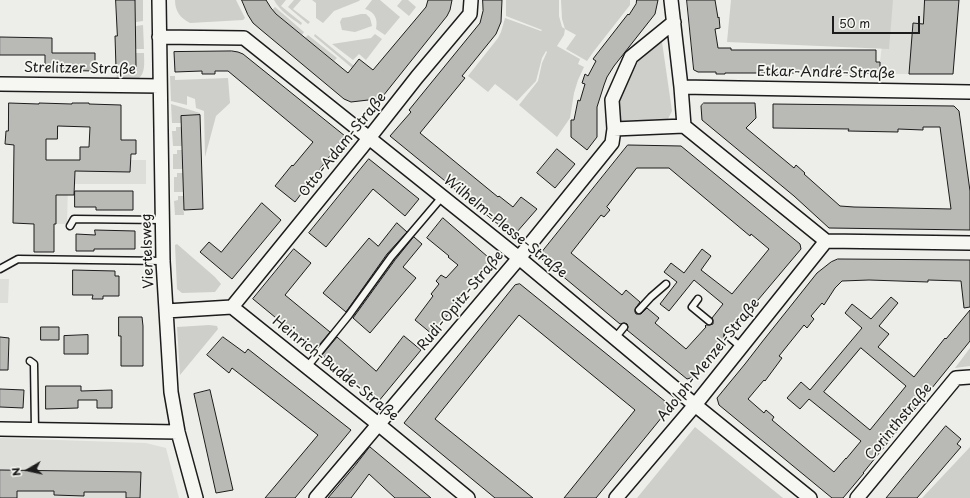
<!DOCTYPE html>
<html>
<head>
<meta charset="utf-8">
<style>
	body { margin:0 }
	#map { position:relative; width:970px; height:498px; overflow:hidden; background:#edede9; font-family:"Playpen Sans",sans-serif }
	canvas { display:block }
	.north { position:absolute; left:8px; top:450px; width:40px; height:40px; -webkit-text-stroke:3px #f6f6f2; paint-order:stroke; rotate:261deg; font-size:11px; font-weight:700; line-height:16px; text-align:center; color:#1c1c1c }
	.north::after { content:''; display:block; margin:auto; width:14px; height:18px; background:#1c1c1c; clip-path:polygon(50% 0,100% 100%,50% 72%,0 100%) }
	.scale { position:absolute; left:832px; top:16px; width:88px; height:18px; box-sizing:border-box; border:2px solid #1c1c1c; border-top:0; padding-left:5px; font-size:12px; line-height:14px; white-space:nowrap; color:#1c1c1c; -webkit-text-stroke:3px #f6f6f2; paint-order:stroke }
</style>
</head>
<body>
<div id="map">
<canvas width="970" height="498"></canvas>
<div class="north">N</div>
<div class="scale">50 m</div>
</div>
<script>
const ctx = document.querySelector('canvas').getContext('2d');
ctx.lineJoin = 'round';
function fillPath(path, color) { ctx.fillStyle = color; ctx.fill(path, 'evenodd'); }
function trace(path, color, width, dash) { ctx.strokeStyle = color; ctx.lineWidth = width; ctx.lineCap = dash ? 'butt' : 'round'; ctx.setLineDash(dash || []); ctx.stroke(path); }
function label(font, color, halo, rows, align = 'center') {
  ctx.font = font + ' "Playpen Sans",sans-serif'; ctx.lineWidth = 3.5; ctx.setLineDash([]); ctx.textBaseline = 'middle'; ctx.strokeStyle = halo; ctx.fillStyle = color; for (const [text, x, y, turn = 0] of rows) {
    ctx.save(); ctx.translate(x, y); ctx.rotate((+turn || 0) * Math.PI / 180); ctx.textAlign = isNaN(turn) ? turn : align; if (halo) ctx.strokeText(text, 0, 0); ctx.fillText(text, 0, 0); ctx.restore();
  }
}
fillPath(new Path2D(`
	M887 0H959L909 74H880V62Z
	M14 160H146V184H68L67 224 13 223Z
	M0 279H9L8 303H0Z
	M0 438 146 443 166 448 179 498H0Z`), '#ddddda');
fillPath(new Path2D(`
	M135 0H143V21L136 22Z
	M175 0H236L245 18 243 20 190 23C180 18 175 11 175 0Z
	M274 0H286L281 6 302 23 301 25C291 18 280 11 274 0Z
	M294 0H301L293 9 310 22 308 24 288 7Z
	M312 0H360L359 1 334 11 323 23 316 18V3Z
	M372 0H380L400 17 385 35 376 29C378 19 375 12 365 9Z
	M402 0H408L416 7 409 16 397 6Z
	M506 0H559V16L562 27 565 29 562 19 561 0H630V5L594 51 587 61 566 49 576 35 565 29 564 35 557 46 580 59 578 64 584 67 578 80 574 93 570 118 557 137 519 105 538 81 542 63 547 52 546 51 542 58 536 81 517 101 495 84 488 92 468 76 498 38 501 32 505 18 541 31 542 30 506 16Z
	M731 0H893L889 49 727 42Z
	M275 7 304 32 302 35 276 14 272 10Z
	M361 14H366L370 18 372 26 355 32 342 30 340 22 342 18 349 17Z
	M143 25 144 49H136V26Z
	M315 34 359 70 357 72 314 36Z
	M375 34 382 39 366 60 359 54 353 60 332 44 371 38Z
	M308 35 337 58 334 61 305 38Z
	M662 42 672 111 668 119 621 121 619 100 638 62Z
	M136 53H144C144 62 146 73 138 79L117 81 116 68 136 67Z
	M170 76H175V80L228 78 230 103 216 116 205 157 204 111 196 108 195 99 187 96V105L171 101Z
	M171 104 200 113V115L181 116V123H172Z
	M176 127H181L182 146H173L172 131H176Z
	M177 150H182L183 169H173V154H177Z
	M177 173H183V192H174V177H177Z
	M178 196H183L184 215H175L174 201 178 200Z
	M177 244 215 277 221 284 215 292 182 293 177 289 175 245Z
	M209 325 217 326 218 329 180 375 177 327Z
	M970 348V366L955 368Z
	M695 427 783 498H637Z
	M970 447V498H922Z`), '#cececb');
const building = new Path2D(`
	M116 0H135L136 67 116 68 115 36H117Z
	M242 0H266L271 8 276 14 348 73 359 59 373 70 426 7 428 0H452L450 10 447 16 383 96 377 99 351 102 344 99 260 29 253 23 248 15Z
	M483 0H502L501 22 496 34 462 76 465 78 420 133 498 197 499 196 513 207 521 197 537 209 516 233 510 234 390 136 411 112 409 110 480 23 483 11Z
	M637 0H658L655 14 614 66 607 77 604 85 597 107V137L587 150 571 137V120H574L578 100 580 101 585 84 582 83 585 74 588 76 596 61 593 59 596 55 628 14 629 15 636 4Z
	M687 0H715L718 18 719 17 720 28 715 29 718 48H731V50H876V62H880V74L859 73 858 75 800 73H725V74H716V72H698L694 70Z
	M925 0H959L953 74H909L913 23 923 24Z
	M0 37 52 38V53H95V71L45 70V55H0Z
	M232 51 238 52 243 54 345 136 295 202 275 186 292 165 293 166 313 142 228 71H215V74H202V71L175 72 174 52Z
	M9 103 39 104V103L72 104V103H89V104L121 105V140H136V154H131L130 172 75 171 74 195H56V224H54V252H34V224L13 223 14 145 5 144 6 131H8ZM58 126 90 127 89 147H80V160H46V139H57Z
	M704 103H755L756 118 746 128 794 168 796 165 805 173 804 174 840 206 854 207 951 209 940 127H923V130L898 129V132L848 131 849 129 773 128V104L954 106 959 111 970 191V230L829 228 794 196 702 120 701 106Z
	M200 115 203 209 184 210 181 116Z
	M628 145 681 146 800 244 801 249 731 332H727L724 333V337L725 339 694 377 687 379 627 330 628 327 627 324 624 323 620 324 542 259V252ZM637 168H669L750 236 751 234 769 249 732 294 701 270 711 256 702 249 684 273 671 263 664 272 677 282 660 304 669 311 694 280 723 304 712 318 713 320V324L710 325H706L705 326 706 327 686 349 655 323 659 318 647 308 641 314H636L635 312V309L640 302 626 290 622 295 571 253 601 215 604 217 610 210 607 207Z
	M557 149 575 164 555 188 537 173Z
	M369 159 419 199 405 216 373 189 326 247 309 233Z
	M75 191H133V210H96V207H75Z
	M262 203 281 220 232 279 200 252 209 242 221 252Z
	M443 218 488 257 489 264 432 334 415 320 433 296 431 294 439 284 436 281 441 275 446 278 458 265 448 257 449 256 427 238Z
	M397 223 407 232 387 254 346 312 323 293 369 238 378 246Z
	M95 230 135 231V249H94V251H76V234L95 235Z
	M414 237 422 244 403 267 416 278 370 333 353 318 395 260Z
	M294 249 311 263 285 295 330 332 315 350 253 299Z
	M838 259 970 260V307L964 308 961 281 928 280V282L869 280 842 281 835 288 824 305 822 303 811 316 814 319 807 328 804 325 779 356 782 358 765 381 764 380 748 399 764 413 766 410 774 417 772 420 834 472 846 458V459L861 441 809 399 800 409 787 398 801 382 810 390 862 328 845 313 852 304 871 319 891 297 898 303 879 326 889 334 878 347 914 377 945 338 946 339 970 310V341L863 473H864L843 498H832L719 405 717 398 745 364 762 342 817 273 831 262ZM861 348 906 386 870 430 824 392Z
	M73 270 115 271V276H119V296H103V299H92L93 295H73Z
	M520 284 671 406 596 498H564L635 410 519 315 435 419 533 498H495L404 423 515 285Z
	M119 317H142L143 326V366H121V336H119Z
	M41 327H59V340H41Z
	M88 335V354H64V336Z
	M404 336 421 350 378 402 322 355 337 337 376 371Z
	M0 337 9 338 8 370H0Z
	M223 337 245 353 248 349 351 430 295 498H265L318 435 232 368 229 373 207 355Z
	M46 386H81V391L112 390V408H97V400H78V408L46 409Z
	M0 389 24 390 23 408 0 407Z
	M210 390 233 490 216 493 194 394Z
	M946 426 961 439 957 444 961 447 917 498H886L904 476Z
	M370 447 400 472 431 498H395L369 474 351 498H328L354 467Z
	M0 470 141 472 140 498H126V492H84V496L54 495V491H17V498H0Z`);
fillPath(building, '#b9b9b6');
trace(building, '#1c1c1c', 1);
const lane = new Path2D(`
	M70 226 74 219 163 220
	M0 269 18 259 163 261
	M698 299 692 307 709 321
	M639 310 651 297 666 284
	M728 336 741 347
	M615 338 624 327
	M30 361 34 364 35 430
	M307 367 349 315 391 257 442 197`);
const street = new Path2D(`
	M159 0 163 261 171 392 178 432 196 498
	M671 0 681 87 684 126
	M159 37 244 38 519 258 695 405 810 498
	M0 84 160 86
	M681 87 970 92
	M614 129 684 126 826 241 970 243
	M232 307 362 147 417 77 470 14 471 0
	M166 311 232 307 378 424 468 498
	M0 429 178 432
	M316 498 519 258 612 143 614 129 612 100 631 57 674 22
	M616 498 695 405 826 241
	M857 498 956 378 970 377`);
trace(lane, '#1c1c1c', 9);
trace(street, '#1c1c1c', 16);
trace(lane, '#f6f6f2', 6);
trace(street, '#f6f6f2', 13);
label('14px', '#1c1c1c', '#f6f6f2', [
	["Strelitzer Straße",80,69,1],
	["Etkar-André-Straße",826,73,1],
	["Otto-Adam-Straße",343,145,-51],
	["Wilhelm-Plesse-Straße",505,227,39],
	["Viertelsweg",148,251,-92],
	["Rudi-Opitz-Straße",461,301,-50],
	["Adolph-Menzel-Straße",709,360,-51],
	["Heinrich-Budde-Straße",335,369,39],
	["Corinthstraße",899,422,-50]
]);
</script>
</body>
</html>
